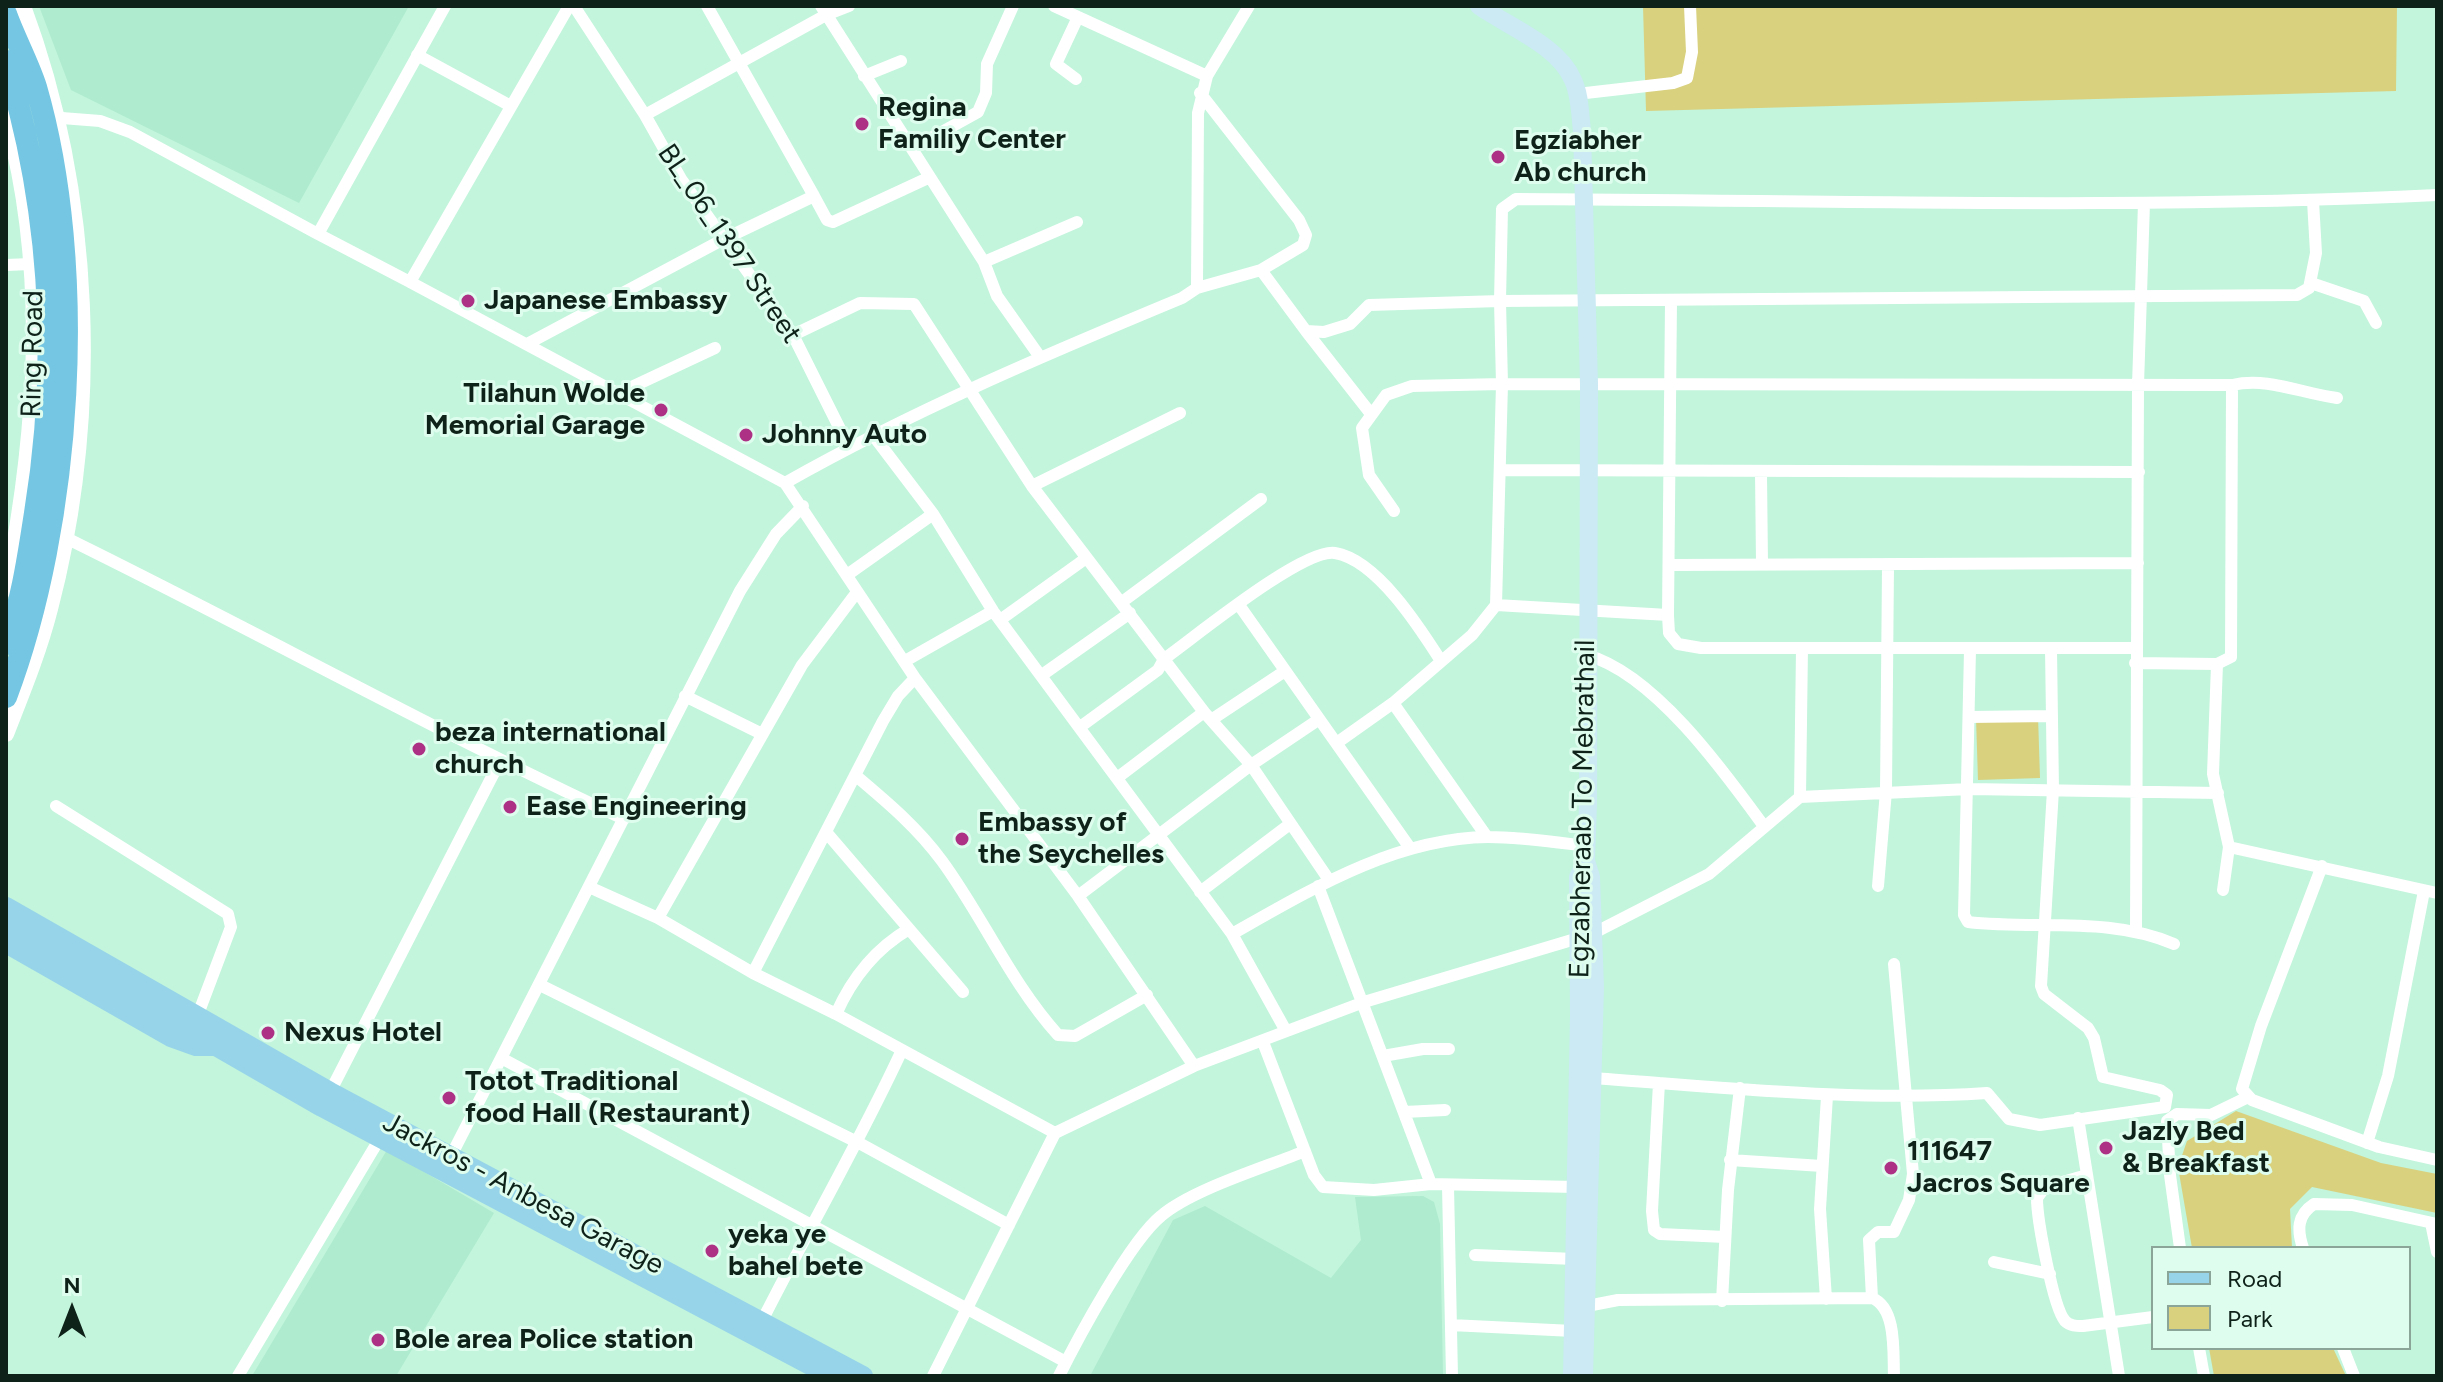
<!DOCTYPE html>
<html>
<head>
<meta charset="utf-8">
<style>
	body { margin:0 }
	#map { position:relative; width:2443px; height:1382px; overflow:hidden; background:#c2f5dc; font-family:Figtree,sans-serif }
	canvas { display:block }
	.frame { position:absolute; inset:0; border:8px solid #0f221a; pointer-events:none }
	.legend { position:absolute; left:2151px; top:1246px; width:260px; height:104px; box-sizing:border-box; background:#dffdee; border:2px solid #8ca599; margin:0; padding:10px 14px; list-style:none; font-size:24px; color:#0f221a }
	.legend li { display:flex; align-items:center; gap:16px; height:40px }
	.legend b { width:40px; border:2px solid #8ca599 }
	.north { position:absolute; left:32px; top:1270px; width:80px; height:80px; -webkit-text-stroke:6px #dffdee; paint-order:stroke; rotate:0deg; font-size:22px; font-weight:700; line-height:32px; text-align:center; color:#0f221a }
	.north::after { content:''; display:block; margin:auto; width:28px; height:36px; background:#0f221a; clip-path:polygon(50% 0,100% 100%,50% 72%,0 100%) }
</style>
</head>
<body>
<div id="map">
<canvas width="2443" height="1382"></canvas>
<div class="frame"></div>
<ul class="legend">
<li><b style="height:10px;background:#97d4e9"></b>Road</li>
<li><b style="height:22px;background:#d9d17e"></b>Park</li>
</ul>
<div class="north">N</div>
</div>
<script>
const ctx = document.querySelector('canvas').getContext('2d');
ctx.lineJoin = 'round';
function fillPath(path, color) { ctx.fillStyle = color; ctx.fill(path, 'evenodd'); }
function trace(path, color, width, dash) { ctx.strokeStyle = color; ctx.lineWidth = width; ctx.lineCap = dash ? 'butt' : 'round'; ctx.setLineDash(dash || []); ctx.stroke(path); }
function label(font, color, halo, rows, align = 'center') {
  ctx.font = font + ' Figtree,sans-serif'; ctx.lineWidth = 6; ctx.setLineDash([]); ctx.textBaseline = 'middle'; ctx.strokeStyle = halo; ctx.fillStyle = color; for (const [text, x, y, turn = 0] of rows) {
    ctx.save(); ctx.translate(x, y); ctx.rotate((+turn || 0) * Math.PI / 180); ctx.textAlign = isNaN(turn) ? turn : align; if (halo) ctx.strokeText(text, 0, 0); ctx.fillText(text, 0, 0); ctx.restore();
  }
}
fillPath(new Path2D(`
	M39 6H409L299 203 71 90Z
	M387 1150 494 1213 396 1376H252Z
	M1423 1196 1434 1202 1440 1224 1443 1376H1090L1173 1220 1205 1206 1331 1278 1361 1240 1355 1197Z`), '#afebce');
fillPath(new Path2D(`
	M1643 6H2397L2396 91 1646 111Z
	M2038 716 2040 778 1978 780 1976 718Z
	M2236 1111 2381 1163 2437 1174V1213L2312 1187 2290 1209 2292 1248H2192L2178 1167 2187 1141Z
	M2209 1348H2333L2346 1376H2214Z`), '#d9d17e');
trace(new Path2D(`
	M569 6 410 282 785 483 915 678 1078 896 1194 1066
	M574 6 645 115 681 179 793 335 849 447
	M821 6 984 262 997 296 1040 357
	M1054 6 1207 76 1249 6
	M417 55 509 105
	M864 76 901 61
	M1076 79 1056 64 1078 17
	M1577 94 1673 83 1687 78 1692 52 1690 6
	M645 115 826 15 849 6
	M49 117 100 121 130 132 318 234
	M913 148 978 112 986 93 987 64 1013 6
	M814 196 827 220 833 222 928 178
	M984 262 1077 222
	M6 265 31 264
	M1261 270 1306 331 1324 332 1350 324 1369 305 1500 301 1502 209 1516 199C1823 200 2130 210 2437 195
	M410 282 318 234 445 6
	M2311 283 2364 301 2376 323
	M1197 288 1261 270 1303 245 1306 235 1299 220 1200 93
	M1671 301 1668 615 1669 633 1678 644 1701 648H2135
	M1306 331 1371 414
	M793 335 860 303 914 304 1032 486 1180 413
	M527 344 722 240 814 196 707 6
	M2232 385C2268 377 2300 393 2337 398
	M621 392 715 348
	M873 435 933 514 993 611 1232 934 1286 1031
	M1501 470 2139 472
	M1761 473 1762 564
	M785 483C912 411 1047 354 1182 298L1197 288 1198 113 1207 76
	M1032 486 1204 712 1251 765 1329 880
	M64 537C252 629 435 731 624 819
	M1670 565 2138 563
	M847 575 933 514
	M1122 602 1261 499
	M1239 605 1410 848
	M1496 605 1668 615
	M1000 620 1085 559
	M1970 650 1964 915 1968 922C2037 930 2109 916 2174 944
	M1587 655C1654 674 1723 770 1763 825
	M905 661 993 611
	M2135 663 2217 664 2231 657 2232 385 1502 384 1500 301 2297 295 2309 288 2316 253 2313 201
	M2217 664 2213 774 2229 847 2223 890
	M1042 675 1130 613
	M685 696 762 734
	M1393 703 1487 837
	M1969 717 2051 716
	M1211 720 1285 671
	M1080 727 1158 670 1164 659C1195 637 1303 548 1335 553 1377 560 1420 628 1441 661
	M1338 742 1393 703 1472 635 1496 605 1502 384 1412 386 1386 395 1362 428 1369 475 1394 511
	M855 775C887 802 917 827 942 861 983 917 1011 983 1058 1035L1075 1036 1147 995
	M1117 778 1204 712
	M1800 797 1802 648
	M56 806 228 914 231 927 197 1017
	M826 832 963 992
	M2229 847 2437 893
	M2322 866 2261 1026 2242 1089 2252 1100 2379 1147 2437 1160
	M1318 886 1431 1184
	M1878 886 1886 791 1888 566
	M589 887 658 918 753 973 836 1014 1055 1133
	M1200 892 1290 824
	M1078 896 1251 765 1318 720
	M658 918 802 665 857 592
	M2136 931 2138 385 2144 203
	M1232 934C1310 890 1395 838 1488 837 1521 837 1554 842 1586 846
	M753 973 883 721 898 696 915 678
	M540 985 859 1143 1009 1225
	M836 1014C852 978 875 949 909 929
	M1263 1042 1314 1175 1323 1187 1374 1190 1431 1184 1576 1187
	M1383 1056 1423 1049H1449
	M503 1059 1066 1362
	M1592 1078C1724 1087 1855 1102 1987 1093L2009 1119 2040 1125 2165 1107 2167 1095 2160 1090 2103 1077 2094 1038 2088 1028 2044 994 2041 986 2053 790 2051 649
	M1659 1083 1652 1211 1654 1230 1660 1234 1725 1237
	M328 1096 500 761
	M1404 1112 1445 1110
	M2078 1118 2119 1376
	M2367 1143 2388 1076 2424 891
	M451 1156 740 591 776 534 803 506
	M1730 1160 1822 1166
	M2087 1175 2045 1187 2037 1198C2037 1219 2053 1307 2065 1321 2070 1326 2076 1326 2083 1326L2153 1317
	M1448 1186 1452 1376
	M2431 1223 2437 1252
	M2180 1248 2170 1175 2167 1121 2177 1114 2211 1115 2246 1098
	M2303 1248C2297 1230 2297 1215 2314 1204L2352 1205 2437 1224
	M1475 1255 1575 1259
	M1994 1262 2050 1274
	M1872 1298 1869 1240 1878 1232H1894L1909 1200 1913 1174 1894 964
	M1826 1299 1820 1209 1827 1096
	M1722 1301 1728 1190 1740 1088
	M1582 1307 1618 1300 1872 1298C1897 1308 1893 1353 1894 1376
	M762 1321C808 1230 859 1143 902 1050
	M1451 1325 1573 1331
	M2199 1348 2204 1376
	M2343 1348 2354 1376
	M238 1376 380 1138
	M933 1376 1055 1133 1194 1066 1364 1002 1592 934 1709 874 1800 797 1969 789 2218 793
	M1059 1376C1078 1338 1130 1241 1161 1216 1193 1189 1264 1168 1305 1151`), '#fff', 12);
trace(new Path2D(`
	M6 116C49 271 37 434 6 589
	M6 734C22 693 39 652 50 609 101 414 93 194 23 6`), '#fff', 16);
trace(new Path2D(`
	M1479 6C1509 27 1558 45 1573 80 1580 95 1580 114 1582 131L1589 384 1588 804 1586 861 1578 877 1579 1015 1572 1376
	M1584 1376 1595 987 1591 877 1586 861`), '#cbeaf4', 18);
trace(new Path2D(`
	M6 907 330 1092 863 1376
	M6 925 322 1107 831 1376
	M6 943 171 1037 196 1046H212`), '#97d4e9', 20);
trace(new Path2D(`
	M6 14C15 39 28 62 36 87 88 266 72 523 6 697
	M6 61C51 209 60 360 35 513 28 558 22 601 6 644`), '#74c6e2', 22);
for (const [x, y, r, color] of [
	[862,124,8,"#ad3285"],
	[1498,157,8,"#ad3285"],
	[468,301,8,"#ad3285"],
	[661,410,8,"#ad3285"],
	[746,435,8,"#ad3285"],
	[419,749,8,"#ad3285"],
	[510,807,8,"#ad3285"],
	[962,839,8,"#ad3285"],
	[268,1033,8,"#ad3285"],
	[449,1098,8,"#ad3285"],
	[2106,1148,8,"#ad3285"],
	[1891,1168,8,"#ad3285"],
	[712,1251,8,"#ad3285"],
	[378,1340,8,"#ad3285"]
]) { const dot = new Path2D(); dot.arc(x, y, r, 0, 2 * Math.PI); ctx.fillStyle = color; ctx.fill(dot); trace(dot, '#dffdee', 3); }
label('bold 28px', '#0f221a', '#dffdee', [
	["Regina",878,108],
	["Familiy Center",878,140],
	["Egziabher",1514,141],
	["Ab church",1514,173],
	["Japanese Embassy",484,301],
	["Tilahun Wolde",645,394,"right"],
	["Memorial Garage",645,426,"right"],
	["Johnny Auto",762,435],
	["beza international",435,733],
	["church",435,765],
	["Ease Engineering",526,807],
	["Embassy of",978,823],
	["the Seychelles",978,855],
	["Nexus Hotel",284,1033],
	["Totot Traditional",465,1082],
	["food Hall (Restaurant)",465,1114],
	["Jazly Bed",2122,1132],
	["& Breakfast",2122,1164],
	["111647",1907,1152],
	["Jacros Square",1907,1184],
	["yeka ye",728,1235],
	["bahel bete",728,1267],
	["Bole area Police station",394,1340]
], 'left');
label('28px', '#0f221a', '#dffdee', [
	["BL_06_1397 Street",729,244,56],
	["Ring Road",33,354,-89],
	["Egzabheraab To Mebrathail",1583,809,-89],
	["Jackros - Anbesa Garage",523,1194,28]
]);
</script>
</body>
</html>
